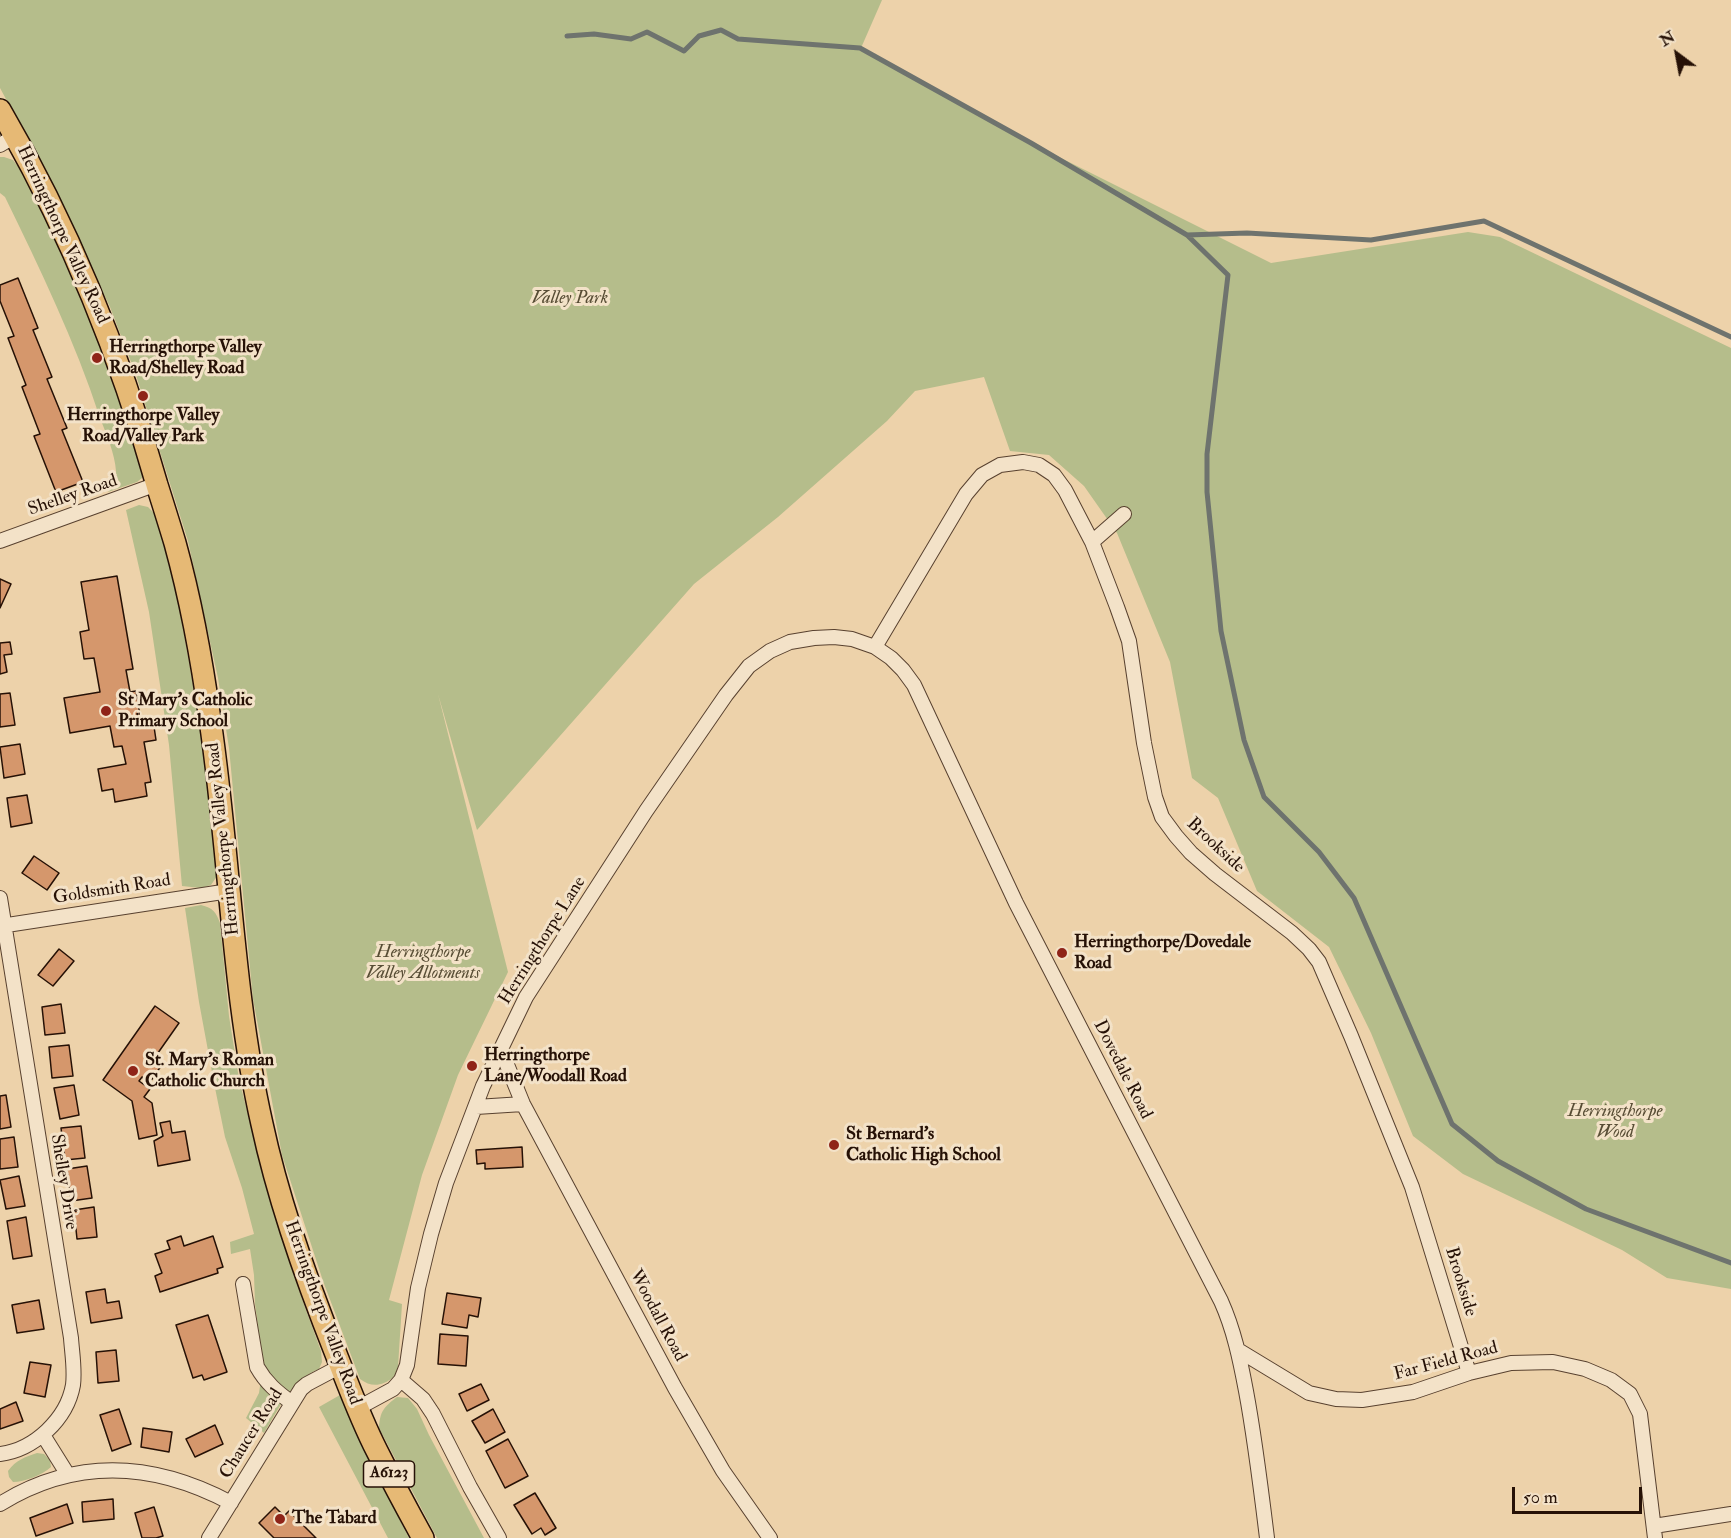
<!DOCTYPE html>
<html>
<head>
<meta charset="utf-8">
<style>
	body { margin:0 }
	#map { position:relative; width:1731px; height:1538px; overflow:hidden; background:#edd2aa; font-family:"IM FELL Double Pica",serif }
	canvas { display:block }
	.north { position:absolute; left:1647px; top:24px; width:60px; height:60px; -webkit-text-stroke:4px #f3e2c8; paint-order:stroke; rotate:328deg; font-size:16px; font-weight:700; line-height:24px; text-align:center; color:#261106 }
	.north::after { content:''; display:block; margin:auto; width:21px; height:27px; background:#261106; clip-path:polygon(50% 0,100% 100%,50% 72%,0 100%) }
	.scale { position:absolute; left:1512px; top:1487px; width:130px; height:27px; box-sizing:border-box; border:3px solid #261106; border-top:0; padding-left:8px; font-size:18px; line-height:21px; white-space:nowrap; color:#261106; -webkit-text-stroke:4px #f3e2c8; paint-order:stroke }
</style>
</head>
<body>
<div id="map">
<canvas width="1731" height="1538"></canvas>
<div class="north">N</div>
<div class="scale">50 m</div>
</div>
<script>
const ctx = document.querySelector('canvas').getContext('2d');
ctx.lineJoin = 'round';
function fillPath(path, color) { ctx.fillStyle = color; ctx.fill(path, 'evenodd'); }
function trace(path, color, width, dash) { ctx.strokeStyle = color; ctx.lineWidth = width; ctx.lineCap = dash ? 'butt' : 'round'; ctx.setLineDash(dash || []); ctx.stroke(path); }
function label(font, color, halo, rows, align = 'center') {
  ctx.font = font + ' "IM FELL Double Pica",serif'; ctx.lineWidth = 6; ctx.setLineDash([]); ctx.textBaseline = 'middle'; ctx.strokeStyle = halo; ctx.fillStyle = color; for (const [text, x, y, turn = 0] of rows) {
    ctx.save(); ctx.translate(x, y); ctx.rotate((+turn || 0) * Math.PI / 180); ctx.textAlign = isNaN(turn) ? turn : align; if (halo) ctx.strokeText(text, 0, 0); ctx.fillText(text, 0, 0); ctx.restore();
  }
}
fillPath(new Path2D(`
	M0 0H882L861 48 1031 143 1271 263 1468 232 1500 237 1731 348V1289L1667 1278 1622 1250 1463 1174 1413 1136 1371 1033 1329 947 1257 891 1218 798 1192 778 1170 662 1117 533 1084 486 1049 455 1010 451 984 377 915 391 887 421 778 517 694 584 477 830 438 694 508 972 458 1075 422 1175 389 1300 402 1304 398 1367 394 1377C382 1386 372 1388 360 1379L323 1281 282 1155 253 999 229 748 218 678 188 541 136 375 110 307 45 171 0 88Z
	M0 157H4L13 160 24 174 61 247 108 359 143 468 142 478 137 482 108 492C113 486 117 479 116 471 115 454 106 433 100 418 75 341 40 269 5 197L0 193Z
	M139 505 148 507 155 514 173 573 202 735 217 855V876L211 885 201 888 182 886 169 745 149 612 126 510Z
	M201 905C213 908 216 912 220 923L229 1016 239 1079 269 1198 302 1299 321 1351 322 1362 319 1369C291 1380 279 1409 264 1433L246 1418 259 1393 263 1365 255 1304 254 1275 250 1249 231 1254 230 1242 254 1234 242 1188 225 1137 214 1083 199 1002 185 908Z
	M340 1395 378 1477 409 1538H388L319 1407Z
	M397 1397 408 1398 417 1409 429 1435 484 1538H437L379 1428C380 1411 384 1407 397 1397Z
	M37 1453 44 1454 50 1460 51 1467C42 1475 25 1482 13 1482L9 1477 8 1471C16 1460 25 1457 37 1453Z`), '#b5bd8b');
trace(new Path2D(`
	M567 36 594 34 631 39 647 32 684 51 699 36 721 30 738 39 860 48 1031 143 1187 235 1228 275 1207 454V492L1221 631 1244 740 1264 797 1319 852 1354 898 1452 1124 1498 1161 1586 1209 1731 1263
	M1187 235 1247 233 1371 240 1484 221 1731 337`), '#6e736e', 5);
const building = new Path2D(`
	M18 278 38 328 33 330 52 377 47 379 67 428 62 430 83 482 56 492 34 436 40 434 22 387 26 385 8 338 14 336 0 301V285Z
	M117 576 133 669 126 670 130 692 136 691 141 722 153 720 156 740 144 742 151 782 145 783 147 796 115 802 113 789 102 791 98 769 126 764 122 746 114 747 110 726 70 733 64 698 100 692 94 658 84 659 80 632 89 630 81 582Z
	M0 579 11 584 0 608Z
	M10 642 12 654 4 655 7 672 0 674V643Z
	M10 693 15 725 0 727V694Z
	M20 744 25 774 4 778 0 747Z
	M27 795 32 823 11 827 7 798Z
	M34 856 59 873 47 890 22 873Z
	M59 949 74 961 53 986 38 975Z
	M61 1004 65 1033 45 1035 42 1007Z
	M155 1006 179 1023 153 1060 161 1066 150 1082 142 1077 139 1081 150 1089 144 1097 152 1103 157 1135 139 1139 132 1101 103 1080Z
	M69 1045 73 1076 52 1078 49 1047Z
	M74 1085 79 1115 60 1119 54 1088Z
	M6 1095 11 1127 0 1129V1096Z
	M170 1121 172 1133 185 1131 190 1160 158 1166 154 1141 163 1136 160 1123Z
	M81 1126 85 1158 65 1160 61 1128Z
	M14 1137 18 1167 0 1169V1139Z
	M522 1147 523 1167 485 1169V1163L477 1164 476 1150Z
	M87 1166 92 1198 71 1201 67 1169Z
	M19 1176 25 1206 6 1209 0 1180Z
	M94 1207 97 1237 77 1239 74 1210Z
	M26 1217 32 1256 13 1259 7 1221Z
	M181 1236 184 1246 213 1236 223 1267 217 1269 218 1273 160 1292 155 1276 162 1273 155 1254 170 1249 167 1241Z
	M105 1289 107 1303 119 1301 122 1318 91 1323 86 1292Z
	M447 1293 481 1298 478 1317 469 1315 467 1328 442 1324Z
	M39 1300 44 1329 17 1333 12 1305Z
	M208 1315 227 1372 204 1380 202 1375 193 1378 176 1325Z
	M440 1334 468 1336 466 1366 438 1364Z
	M116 1350 119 1381 98 1383 96 1352Z
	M30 1362 51 1365 45 1397 24 1393Z
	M481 1384 489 1400 467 1411 459 1394Z
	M16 1402 23 1421 0 1429V1409Z
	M119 1409 131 1444 112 1451 100 1415Z
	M493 1409 505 1432 485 1443 472 1421Z
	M215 1425 223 1444 195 1457 186 1439Z
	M143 1428 172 1432 169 1452 141 1447Z
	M508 1439 528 1476 505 1488 486 1451Z
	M535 1493 556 1528 545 1535 541 1528 532 1534 514 1505Z
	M113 1499 114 1519 83 1522 82 1502Z
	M67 1504 73 1523 36 1536 30 1518Z
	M154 1507 163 1536 156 1538H142L135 1513Z
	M275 1507 284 1516 289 1511 316 1538H274L259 1523Z`);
fillPath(building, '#d5976c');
trace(building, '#261106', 1.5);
const minor = new Path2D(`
	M0 145 15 136
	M0 541 157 484
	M1092 542 1124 514
	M875 647 966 494 982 475 1000 465 1023 462 1039 465 1054 475 1065 490 1092 542 1117 607 1129 641 1144 743 1155 797 1162 817 1176 836 1191 853 1215 874 1292 933 1309 949 1319 962 1351 1036 1412 1187 1469 1373
	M0 898 71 1338C72 1353 75 1369 73 1385 67 1419 34 1450 0 1454
	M0 926 229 891
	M501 1050 523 1104 675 1388 723 1471 770 1538
	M476 1107 523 1104
	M243 1284 257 1367C266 1383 277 1392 292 1403
	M1238 1350 1309 1393 1336 1399 1362 1400 1413 1392 1469 1373 1511 1363 1553 1362 1585 1369 1611 1380 1630 1394 1640 1414 1655 1538
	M401 1380 423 1399 433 1414 470 1487 499 1538
	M358 1408 393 1389 401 1380 407 1365 418 1288 431 1234 446 1183 483 1086 526 997 646 811 726 695 749 666 770 651 790 642 814 638 834 637 852 639 875 647 891 658 903 670 914 685 1016 903 1221 1301C1234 1330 1240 1359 1246 1391 1255 1439 1261 1489 1267 1538
	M43 1435 68 1475
	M0 1504C76 1457 154 1462 231 1503
	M1654 1526 1731 1514
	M209 1538 301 1389 307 1384 341 1366`);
const primary = new Path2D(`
	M0 110C69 228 120 354 157 485 163 504 169 523 175 543 191 601 202 661 210 720 230 854 232 992 262 1124 279 1203 306 1279 336 1354 349 1387 361 1420 377 1451 392 1481 407 1509 423 1538`);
trace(minor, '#58412f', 16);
trace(primary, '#261106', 24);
trace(minor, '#f3e2c8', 14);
trace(primary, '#e6b975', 21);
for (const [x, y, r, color] of [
	[97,358,6,"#8f2418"],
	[143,396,6,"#8f2418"],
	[106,711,6,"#8f2418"],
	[1062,953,6,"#8f2418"],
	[472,1066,6,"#8f2418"],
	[133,1071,6,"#8f2418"],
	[834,1145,6,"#8f2418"],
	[280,1519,6,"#8f2418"]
]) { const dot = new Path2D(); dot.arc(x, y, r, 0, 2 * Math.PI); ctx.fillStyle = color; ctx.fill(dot); trace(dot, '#f3e2c8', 2); }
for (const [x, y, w] of [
	[389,1474,51]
]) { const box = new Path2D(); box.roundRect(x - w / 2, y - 13, w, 26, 4.5); ctx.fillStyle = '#f3e2c8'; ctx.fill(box); trace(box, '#261106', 1.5); }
label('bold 16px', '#261106', null, [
	["A6123",389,1474]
]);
label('18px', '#261106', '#f3e2c8', [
	["Herringthorpe Valley Road",62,235,65],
	["Shelley Road",73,496,-19],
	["Herringthorpe Valley Road",224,839,-96],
	["Brookside",1215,846,43],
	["Goldsmith Road",112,890,-9],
	["Herringthorpe Lane",543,941,-58],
	["Dovedale Road",1122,1070,63],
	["Shelley Drive",63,1182,81],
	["Brookside",1460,1282,73],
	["Herringthorpe Valley Road",322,1313,70],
	["Woodall Road",657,1316,62],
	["Far Field Road",1446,1362,-15],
	["Chaucer Road",252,1434,-58]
]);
label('italic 18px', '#584d35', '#f3e2c8', [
	["Valley Park",570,299],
	["Herringthorpe",423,953],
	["Valley Allotments",423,974],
	["Herringthorpe",1615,1112],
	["Wood",1615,1133]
]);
label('bold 18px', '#261106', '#f3e2c8', [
	["Herringthorpe Valley",109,348],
	["Road/Shelley Road",109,369],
	["Herringthorpe Valley",143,416,"center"],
	["Road/Valley Park",143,437,"center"],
	["St Mary's Catholic",118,701],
	["Primary School",118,722],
	["Herringthorpe/Dovedale",1074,943],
	["Road",1074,964],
	["Herringthorpe",484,1056],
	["Lane/Woodall Road",484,1077],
	["St. Mary's Roman",145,1061],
	["Catholic Church",145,1082],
	["St Bernard's",846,1135],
	["Catholic High School",846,1156],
	["The Tabard",292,1519]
], 'left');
</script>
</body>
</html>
